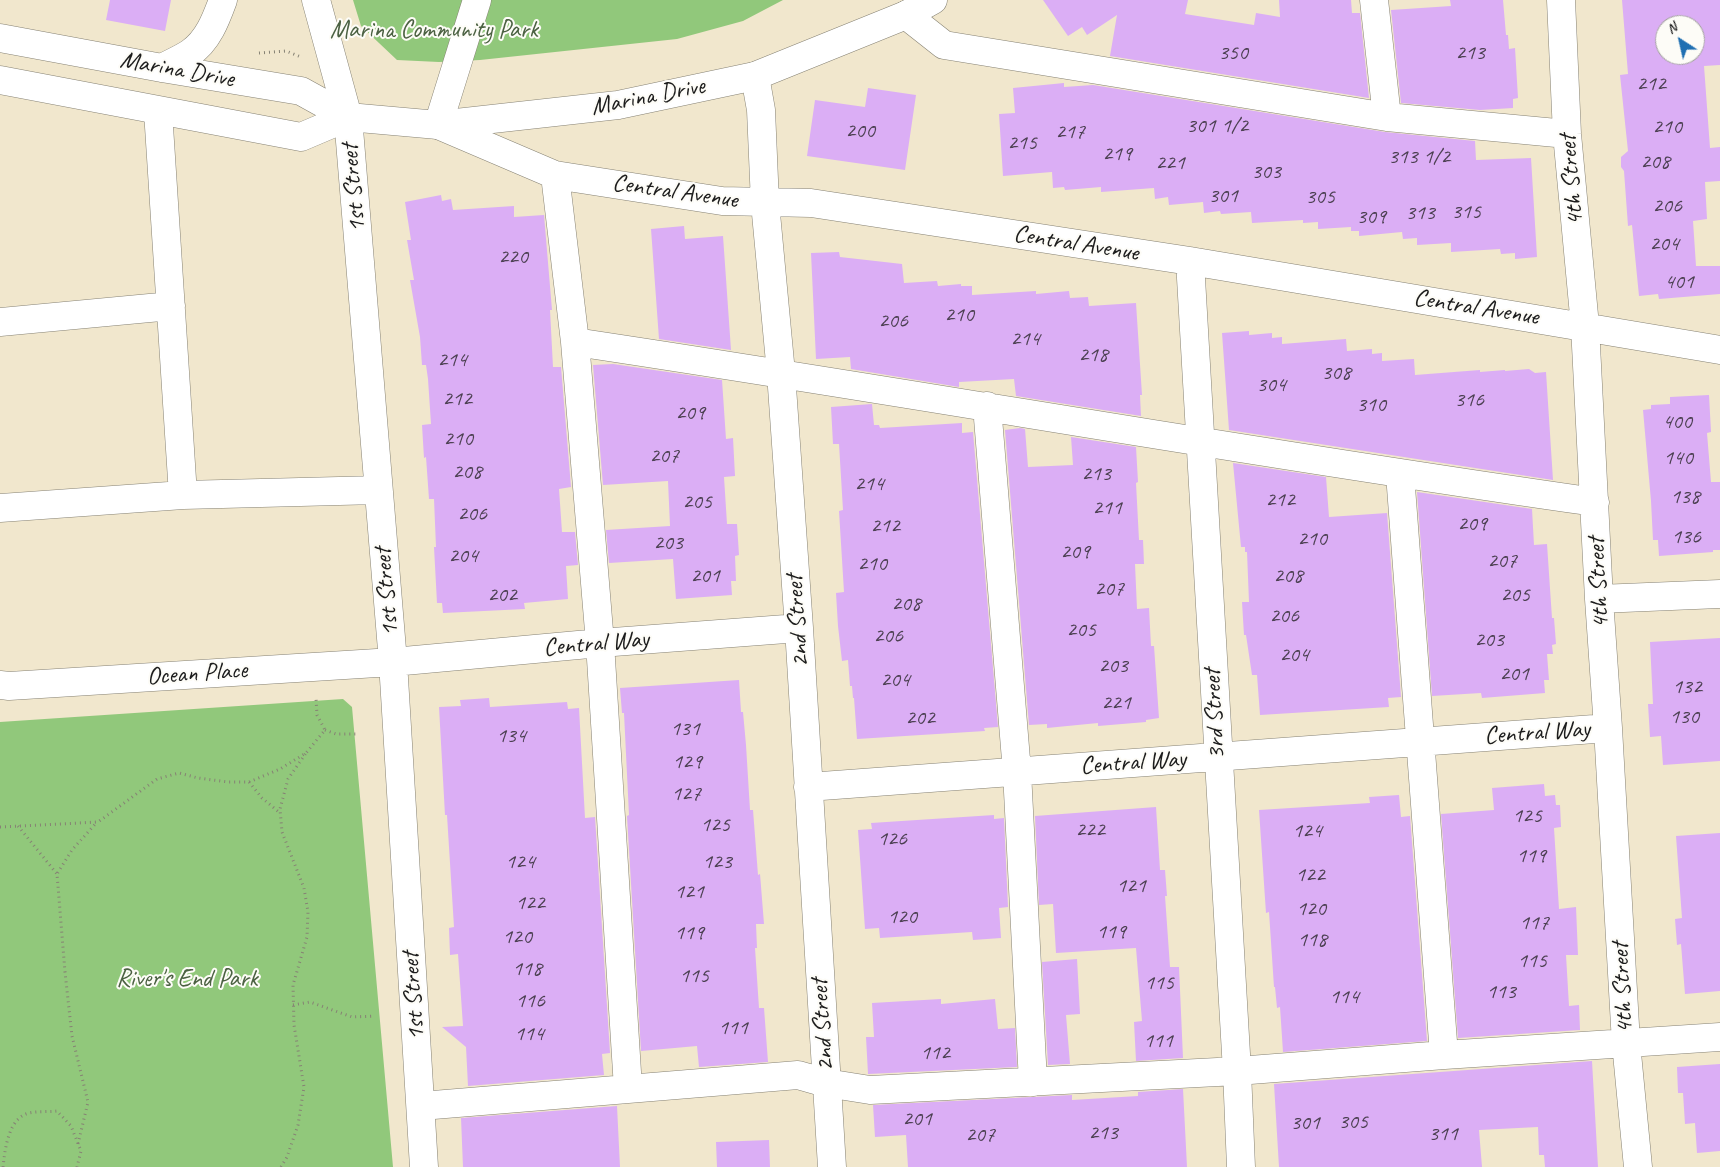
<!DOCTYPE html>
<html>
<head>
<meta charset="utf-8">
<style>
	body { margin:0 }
	#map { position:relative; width:1720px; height:1167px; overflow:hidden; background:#f1e7cd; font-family:Caveat,sans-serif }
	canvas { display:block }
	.north { position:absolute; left:1655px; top:15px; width:50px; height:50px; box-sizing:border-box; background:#fdfcf7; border:1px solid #a3a29f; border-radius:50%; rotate:325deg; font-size:14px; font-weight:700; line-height:20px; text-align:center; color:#1c1c1c }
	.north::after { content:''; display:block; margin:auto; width:18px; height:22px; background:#1f6fb2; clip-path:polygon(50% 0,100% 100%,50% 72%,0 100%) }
</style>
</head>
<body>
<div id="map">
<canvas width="1720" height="1167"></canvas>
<div class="north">N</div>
</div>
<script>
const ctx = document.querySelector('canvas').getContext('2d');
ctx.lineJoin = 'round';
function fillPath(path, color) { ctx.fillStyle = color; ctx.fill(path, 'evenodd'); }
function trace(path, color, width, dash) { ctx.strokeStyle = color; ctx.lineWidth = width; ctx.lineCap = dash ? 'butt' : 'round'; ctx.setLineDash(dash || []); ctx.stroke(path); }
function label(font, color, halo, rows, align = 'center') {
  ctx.font = font + ' Caveat,sans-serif'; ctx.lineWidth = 4; ctx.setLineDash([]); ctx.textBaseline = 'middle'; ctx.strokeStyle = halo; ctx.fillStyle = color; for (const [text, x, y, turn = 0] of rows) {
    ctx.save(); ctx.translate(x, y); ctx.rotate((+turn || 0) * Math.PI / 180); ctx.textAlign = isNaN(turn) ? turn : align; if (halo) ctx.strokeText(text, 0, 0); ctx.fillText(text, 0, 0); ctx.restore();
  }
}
fillPath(new Path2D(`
	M353 0H783L743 21 677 39 480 60 439 62 397 60 361 26Z
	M343 699 352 707 393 1167H0V722Z`), '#91c87b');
fillPath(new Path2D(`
	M110 0H171L165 31 106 20Z
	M1043 0H1188L1185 14 1254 25 1256 13 1280 17 1279 0H1351L1352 13H1360L1369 98 1110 56 1117 15 1087 35 1082 27 1068 36Z
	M1450 0H1503L1506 35H1508L1509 49 1515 48 1518 98 1513 99V108L1480 110 1401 103 1391 10 1451 6Z
	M1622 0H1720V65L1704 66 1710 148 1720 147V181L1705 182 1707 219 1693 221 1696 266H1720V294L1659 299 1658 294 1639 296 1632 225 1628 226 1624 171 1621 167V157L1628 151 1620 75 1628 74ZM1665 25H1695V55H1665Z
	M1064 83V87L1093 85 1385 132 1475 141 1476 160 1531 158 1537 257 1515 259V253L1501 254 1500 249 1451 252V243L1417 245V238L1403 239 1402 232 1359 236V231H1351V227L1318 229V222L1303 223V220L1252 223 1251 212 1221 214 1220 211 1204 213 1203 202 1169 205 1168 197 1155 199 1154 188 1101 192V187L1065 190 1064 187 1053 188 1052 172 1003 176 999 114 1015 113 1013 88Z
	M868 88 916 95 905 170 807 156 815 100 865 107Z
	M441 195 442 201 451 199 453 210 514 206V217L544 215 552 310H550L553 367H561L571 487 559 489 562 532H575L578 565 566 566 568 599 524 603 525 609 443 613 442 603H437L434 547H436L434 499H429L426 457 424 458 422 425 431 424 428 379 426 365H422L420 337 410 280H414L407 240H411L405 202Z
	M684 226 685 239 723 236 731 350 659 339 651 229Z
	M839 252 840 257 902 264 904 283 937 281 938 286 961 284V286H972V295L1036 291V294L1069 291 1070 298 1088 297 1089 306 1136 303 1142 395H1140L1141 416 1016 396 1014 379 959 382V387L851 369 850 357 816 359 811 253Z
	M1249 331V335L1272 333V338L1282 337V344L1346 339 1347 351 1372 349V354L1382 353V361L1414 359 1415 375 1480 370V372L1505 370V371L1529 369 1535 373 1546 372 1553 480 1229 430 1222 333Z
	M613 364 722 380 726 439 733 438 735 476 724 477 727 524H737L739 555 735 556 736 581H731L732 595 676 599 673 559 609 563 606 530 670 526 668 481 603 485 593 365Z
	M1709 395 1711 432 1707 433 1711 482H1720V550H1713V552L1659 556 1658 540H1653L1651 501 1643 410 1651 409V405L1670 404V397Z
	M872 404 874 425H879L880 428 962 423V433L973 432 998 727 984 728 985 731 857 739 854 698H853L852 686H850L848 660 842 661 838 626 836 593 844 592 839 511 843 510 839 444H833L831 407Z
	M1020 428 1025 429 1028 467 1073 465 1071 437 1136 447 1138 482 1136 483 1139 540H1143L1144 564H1135L1137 609 1149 608 1151 646H1154L1159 718 1146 720V722L1098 726V723L1047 728V724L1029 725 1005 430Z
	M1233 463 1326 477 1329 517 1387 513 1401 697 1388 698 1389 707 1260 715 1257 675H1252L1246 635H1244L1242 602H1249L1247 552H1245V547H1241Z
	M1417 492 1532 509 1534 545 1547 544 1552 618H1554L1556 644 1552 645 1553 654H1547L1549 680H1544L1545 693 1482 698 1481 693 1432 696Z
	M1720 638V761L1663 765 1661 736 1650 737 1648 704H1653L1650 642Z
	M739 680 741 712H743L746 745 750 810H753L758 875 760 874 764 924H756L757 948H755L759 1008H764L768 1062 699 1067 697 1046 641 1051 627 816 629 815 624 713H622L620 688Z
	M489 698 490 707 567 702 568 709 579 708 585 818 595 817 610 1053 602 1054 604 1075 468 1086 466 1047 442 1027 463 1026 458 954 450 955 449 928 454 927 447 815H445L439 707 461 706 460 700Z
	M1544 784 1545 796 1555 795 1556 805H1560L1561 827 1554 828 1559 909 1576 907 1578 955H1566L1569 1006 1579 1005 1580 1030 1458 1038 1441 814 1494 810 1492 788Z
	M1399 795 1401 817 1410 816 1427 1041 1283 1052 1280 1007 1277 1008 1275 987H1274L1269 912 1266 913 1259 810 1370 803 1369 797Z
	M1156 807 1160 870H1165L1167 896H1165L1170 967H1179L1183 1058 1136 1061 1134 1022 1142 1021 1136 948 1056 953 1053 904 1039 905 1035 816Z
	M994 815V819L1004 818 1008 907 999 908 1001 938 973 940 972 932 880 938 879 928 865 929 858 830 872 829 871 823Z
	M1720 833V991L1685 994 1681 944 1677 945 1675 919 1682 918 1676 836Z
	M1077 959 1080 1014 1066 1015 1070 1064 1048 1065 1042 962Z
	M941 999V1004L995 999 998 1029 1015 1028 1017 1067 868 1074 866 1037H874L872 1003Z
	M1592 1061 1598 1167H1545L1544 1155H1539L1538 1127 1479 1130 1482 1167H1279L1274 1084Z
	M1720 1064V1151L1697 1153 1695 1123 1685 1124 1683 1093H1678L1677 1067Z
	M1183 1089 1187 1167H908L906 1135 875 1137 873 1105 1072 1095V1100L1138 1096V1092Z
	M617 1106 620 1167H463L461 1118Z
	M769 1140 770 1167H717L716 1142Z`), '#dbaef5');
const minor = new Path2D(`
	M477 0 438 125 555 175 722 201 811 203 1190 261 1720 350
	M1374 0 1387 117
	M1561 0 1567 134 1585 326 1599 599 1608 728 1626 1043 1638 1167
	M906 15 944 45 1387 117 1567 134
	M755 76 761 110 765 203 781 373 799 628 832 1167
	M348 117 393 662 424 1167
	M555 175 575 342 600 643 628 1088
	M1190 261 1237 1071 1241 1167
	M0 322 171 306
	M575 342C916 393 1255 454 1595 502
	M987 406 1017 772 1033 1082
	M1400 474 1444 1055
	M183 495 378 490
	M0 508 183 495 158 111
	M1599 599 1720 594
	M0 685 9 686 393 662 600 643 799 628
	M808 787 1608 728
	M421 1106 798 1075 826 1083 870 1090 1237 1071 1444 1055 1720 1037`);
const major = new Path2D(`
	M316 0 348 117
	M0 38 162 68 301 91 348 117 438 125 618 105 755 76 906 15 933 0
	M162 68C171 63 181 59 190 53 208 41 216 19 223 0
	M0 80 301 137 348 117`);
trace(minor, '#868274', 29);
trace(major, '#868274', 29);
trace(new Path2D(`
	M259 53 286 51 301 57
	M325 730 336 734H357
	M249 782 262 798 280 813
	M18 826 57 874
	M0 827 98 822 157 779 179 773 198 778 228 782H249L280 769 306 753 325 730 317 715 316 698
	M293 1005 310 1002 352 1017 375 1016
	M78 1144 88 1102 72 1036 65 972 57 874 72 850 97 822
	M3 1167C5 1150 8 1118 29 1113 38 1111 48 1112 57 1111L71 1126 81 1151 77 1167
	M281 1167 287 1157 298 1125 304 1087 294 1025 293 985 307 937 308 912 304 888 282 832 280 809 288 779 306 753`), '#868274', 3, [1, 4]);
trace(minor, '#fff', 28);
trace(major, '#fff', 28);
label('22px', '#4c4052', null, [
	["350",1233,53],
	["213",1470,53],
	["212",1651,84],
	["301 1/2",1217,126],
	["210",1667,127],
	["200",860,131],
	["217",1070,132],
	["215",1022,143],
	["219",1117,154],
	["313 1/2",1419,157],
	["208",1655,162],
	["221",1170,163],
	["303",1266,172],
	["301",1223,196],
	["305",1320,197],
	["206",1667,206],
	["315",1466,212],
	["313",1420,213],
	["309",1371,217],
	["204",1664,244],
	["220",513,257],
	["401",1679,282],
	["210",959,315],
	["206",893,321],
	["214",1025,339],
	["218",1093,355],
	["214",452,360],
	["308",1336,373],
	["304",1271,385],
	["212",457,399],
	["316",1469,400],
	["310",1371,405],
	["209",690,413],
	["400",1677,422],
	["210",458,439],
	["207",664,456],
	["140",1678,458],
	["208",467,472],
	["213",1096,474],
	["214",869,484],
	["138",1685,497],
	["212",1280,500],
	["205",697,502],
	["211",1107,508],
	["206",472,514],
	["209",1472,524],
	["212",885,526],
	["136",1686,537],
	["210",1312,539],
	["203",668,543],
	["209",1075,552],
	["204",463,556],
	["207",1502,561],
	["210",872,564],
	["201",705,576],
	["208",1288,576],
	["207",1109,589],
	["202",502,595],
	["205",1515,595],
	["208",906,604],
	["206",1284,616],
	["205",1081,630],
	["206",888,636],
	["203",1489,640],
	["204",1294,655],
	["203",1113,666],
	["201",1514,674],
	["204",895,680],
	["132",1687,687],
	["221",1116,703],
	["130",1684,717],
	["202",920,718],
	["131",685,729],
	["134",511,736],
	["129",687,762],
	["127",686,794],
	["125",1527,816],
	["125",715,825],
	["222",1090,830],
	["124",1307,831],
	["126",892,839],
	["119",1531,856],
	["124",520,862],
	["123",717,862],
	["122",1310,875],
	["121",1131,886],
	["121",689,892],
	["122",530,903],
	["120",1311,909],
	["120",902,917],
	["117",1534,923],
	["119",1111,932],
	["119",689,933],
	["120",517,937],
	["118",1312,940],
	["115",1532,961],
	["118",527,969],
	["115",694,976],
	["115",1159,983],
	["113",1501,992],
	["114",1344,997],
	["116",530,1001],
	["111",733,1028],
	["114",529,1034],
	["111",1158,1041],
	["112",935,1053],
	["201",917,1119],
	["305",1353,1122],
	["301",1305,1123],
	["213",1103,1133],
	["311",1443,1134],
	["207",980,1135]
]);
label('25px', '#4b6142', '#fdfcf7', [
	["Marina Community Park",434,30],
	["River's End Park",187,979]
]);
label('25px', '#1c1c1c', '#fdfcf7', [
	["Marina Drive",177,70,10],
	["Marina Drive",648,97,-11],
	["4th Street",1572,180,-95],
	["1st Street",354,188,-95],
	["Central Avenue",675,192,8],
	["Central Avenue",1076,244,9],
	["Central Avenue",1476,308,9],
	["4th Street",1599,583,-93],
	["1st Street",387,592,-95],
	["2nd Street",798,621,-94],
	["Central Way",596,644,-5],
	["Ocean Place",197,674,-4],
	["3rd Street",1215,714,-93],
	["Central Way",1537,733,-4],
	["Central Way",1133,763,-4],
	["4th Street",1623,988,-93],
	["1st Street",414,996,-94],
	["2nd Street",823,1025,-94]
]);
</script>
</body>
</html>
